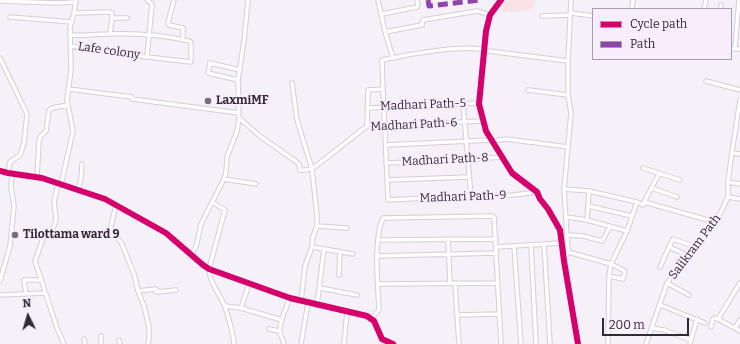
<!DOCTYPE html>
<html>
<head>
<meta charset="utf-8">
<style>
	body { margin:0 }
	#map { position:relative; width:740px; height:344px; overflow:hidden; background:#f6f0f8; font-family:Bitter,serif }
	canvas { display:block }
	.legend { position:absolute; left:592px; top:8px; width:140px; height:52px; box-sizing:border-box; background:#f7edfc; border:1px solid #a79fac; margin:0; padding:5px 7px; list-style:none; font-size:12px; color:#302a33 }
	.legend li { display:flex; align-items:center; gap:8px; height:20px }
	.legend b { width:20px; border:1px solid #a79fac }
	.north { position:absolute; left:8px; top:296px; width:40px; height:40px; -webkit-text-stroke:3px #f7edfc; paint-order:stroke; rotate:355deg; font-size:11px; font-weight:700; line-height:16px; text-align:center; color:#302a33 }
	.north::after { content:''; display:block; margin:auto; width:14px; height:18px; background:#302a33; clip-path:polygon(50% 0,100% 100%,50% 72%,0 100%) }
	.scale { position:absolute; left:602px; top:318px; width:87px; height:18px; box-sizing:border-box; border:2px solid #302a33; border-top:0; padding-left:5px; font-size:12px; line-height:14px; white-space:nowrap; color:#302a33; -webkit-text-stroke:3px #f7edfc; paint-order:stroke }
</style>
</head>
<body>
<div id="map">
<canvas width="740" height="344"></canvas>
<ul class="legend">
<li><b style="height:5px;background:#d6006c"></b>Cycle path</li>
<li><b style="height:5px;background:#8e44ad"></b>Path</li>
</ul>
<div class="north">N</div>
<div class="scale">200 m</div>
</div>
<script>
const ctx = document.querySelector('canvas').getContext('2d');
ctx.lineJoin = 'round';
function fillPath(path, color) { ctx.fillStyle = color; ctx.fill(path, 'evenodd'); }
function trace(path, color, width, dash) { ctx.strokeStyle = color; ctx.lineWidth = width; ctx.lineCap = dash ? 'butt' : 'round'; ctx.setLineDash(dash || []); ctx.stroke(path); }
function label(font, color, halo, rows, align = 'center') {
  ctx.font = font + ' Bitter,serif'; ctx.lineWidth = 4; ctx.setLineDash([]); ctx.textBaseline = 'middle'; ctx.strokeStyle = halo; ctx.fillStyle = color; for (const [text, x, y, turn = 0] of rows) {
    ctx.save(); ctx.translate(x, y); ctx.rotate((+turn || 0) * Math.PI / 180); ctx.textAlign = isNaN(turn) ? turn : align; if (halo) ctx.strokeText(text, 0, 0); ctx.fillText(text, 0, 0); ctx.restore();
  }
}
fillPath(new Path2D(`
	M498 0H536L532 10 503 12Z`), '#fae2e7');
const minor = new Path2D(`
	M174 0 168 23 169 25 183 28V39
	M378 0 385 32 393 58
	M501 0 490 15 486 31 479 104 486 131 512 173 537 192 540 199 548 209 560 230 564 261 578 344
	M0 1 57 3 76 2
	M632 9 633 0
	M704 9 706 0
	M721 9V5
	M74 13 110 12 112 13V18
	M571 13 593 16
	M382 14 417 7 418 5 417 0
	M542 16 570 15
	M10 17 72 22
	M385 32 422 25 423 20 477 11 490 15
	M110 34 112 18H127
	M70 35C82 36 95 34 108 34 134 33 163 35 189 41L191 42V62L147 57 152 4 147 0
	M71 46 147 57
	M735 48 739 0
	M731 49H740
	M0 58 27 114 24 143 20 155 10 162 8 173
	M238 80 208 73 210 63 240 70
	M706 81 740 90
	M292 83 297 120 312 169 317 216V226L313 237 312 247 305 266 301 301
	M68 89 132 97V99L239 113
	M383 89 388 200 467 196 514 195 537 192
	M528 90 568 95
	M463 104 471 196
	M367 108 479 103
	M239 118 261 137 294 160 299 164 300 170C306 171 311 169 316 166L367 126 483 121
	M367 126 368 90 383 89 382 60C404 55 469 43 488 51L568 61
	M492 141 506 139 568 147
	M386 145 491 140
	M732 153 740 154
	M386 163 440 161 503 157
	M643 168 680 180
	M0 171 8 173 42 178 105 199 166 233 203 265 209 269 290 298 367 316 374 321 382 339 393 344
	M37 177 39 141 40 137 46 131 49 110 52 108 68 105
	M224 179 256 184
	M387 180 469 177
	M728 182 740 184
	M58 184 54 202 56 218 55 224 51 231 44 236 35 261 57 328 64 344
	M61 185 73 131 67 100 71 70 70 27 74 13 76 0
	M652 188 677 197
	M564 189 589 191 637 202 627 231 587 220 566 217
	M78 190 81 179 82 164
	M728 197 740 199
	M212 202 225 210 209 269C210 285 220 293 225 307 229 319 233 331 234 344
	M637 202 643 205 644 202 715 222
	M644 202 659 174
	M116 205 110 230C113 236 119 238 122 244L134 274 138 291 144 306 149 327V338L148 344
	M588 206 632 216
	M587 220 589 191
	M317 226 347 228
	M567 235 583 236 602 241 610 227
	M448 239 450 282
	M378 240 496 239
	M544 244 550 344
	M531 245 536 344
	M514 246 521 344
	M312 247 353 254
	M497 247 561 243
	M568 252 611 264 625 271 623 279 609 276
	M191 254 196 247 201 224 224 179 226 172 227 157 237 131 239 118 238 80 244 41 248 0
	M687 255 669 247 673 239 693 246
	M377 256 497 253
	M564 260 568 252 564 189 570 124 571 113 568 95V61L571 0
	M660 267 669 247
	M339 275 340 252
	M0 281 10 246 14 206 11 187 12 174
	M455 283 459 344
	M667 283 689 295
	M377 284 498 283
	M320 288 357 295
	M138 291 156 289V292L176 290
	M26 294 24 280H41
	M0 295 45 293
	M317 305 324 249
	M660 305 705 323
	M225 306 241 308 249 284
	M241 308 282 320
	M457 315 499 314
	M371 319 379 310C378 286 373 239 383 218L492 216 494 217 501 344
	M718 319 740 283
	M718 319 740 331
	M711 327 713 319 715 318 718 319
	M653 328 664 330 691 340
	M735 328 740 320
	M269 329 279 331
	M101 336V344
	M84 339 85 344
	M119 340 120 344
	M284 344C283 339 280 336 280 332 278 324 287 306 290 298
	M301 344 308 303
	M344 344 347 312
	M608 344 609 276 611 264 627 231
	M646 344 667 283 687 255 715 222 721 212 728 197V182L732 152 740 100
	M690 344 697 319`);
trace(minor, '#d4ced7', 5.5);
trace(minor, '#fefdfe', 3.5);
trace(new Path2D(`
	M428 0 429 6 480 0`), '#8e44ad', 5, [10, 5]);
trace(new Path2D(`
	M501 0 490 15 486 31 479 104 486 131 512 173 537 192 540 199 548 209 560 230 564 261 578 344
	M0 171 8 173 42 178 105 199 166 233 203 265 209 269 290 298 367 316 374 321 382 339 393 344`), '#d6006c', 6);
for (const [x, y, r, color] of [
	[208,101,4,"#756f78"],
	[15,235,4,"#756f78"]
]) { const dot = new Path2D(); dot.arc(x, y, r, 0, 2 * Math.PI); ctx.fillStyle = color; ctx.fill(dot); trace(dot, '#f7edfc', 1.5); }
label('12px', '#302a33', '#f7edfc', [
	["Lafe colony",109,51,8],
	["Madhari Path-5",423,105,-2],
	["Madhari Path-6",414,125,-3],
	["Madhari Path-8",445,160,-3],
	["Madhari Path-9",463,197,-2],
	["Salikram Path",695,247,-53]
]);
label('bold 12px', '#302a33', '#f7edfc', [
	["LaxmiMF",216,101],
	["Tilottama ward 9",23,235]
], 'left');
</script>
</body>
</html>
